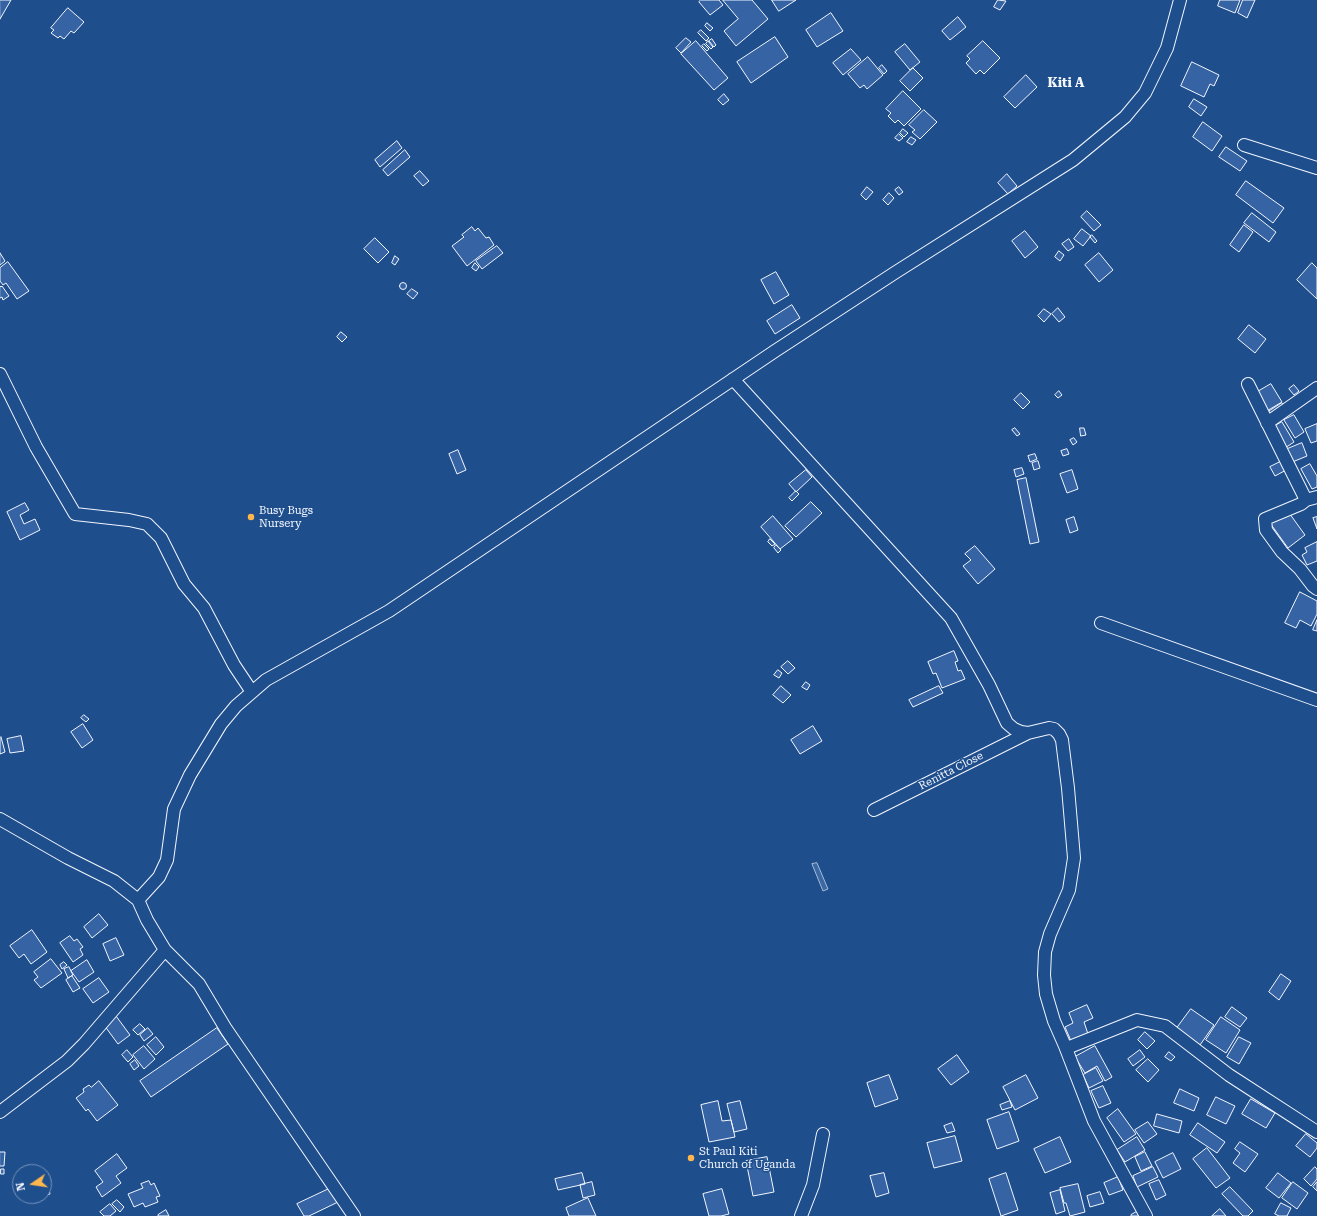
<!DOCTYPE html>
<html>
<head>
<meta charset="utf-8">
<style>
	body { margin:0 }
	#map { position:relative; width:1317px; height:1216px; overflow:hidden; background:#1f4e8c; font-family:"Roboto Serif",serif }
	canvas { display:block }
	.north { position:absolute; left:12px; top:1164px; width:40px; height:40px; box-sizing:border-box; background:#1f4e8c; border:1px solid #7391ba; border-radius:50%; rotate:257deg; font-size:11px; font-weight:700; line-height:16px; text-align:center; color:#f2f6ff }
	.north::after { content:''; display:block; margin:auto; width:14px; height:18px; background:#ffb74d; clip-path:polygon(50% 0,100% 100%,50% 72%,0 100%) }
</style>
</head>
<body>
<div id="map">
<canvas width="1317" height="1216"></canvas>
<div class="north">N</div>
</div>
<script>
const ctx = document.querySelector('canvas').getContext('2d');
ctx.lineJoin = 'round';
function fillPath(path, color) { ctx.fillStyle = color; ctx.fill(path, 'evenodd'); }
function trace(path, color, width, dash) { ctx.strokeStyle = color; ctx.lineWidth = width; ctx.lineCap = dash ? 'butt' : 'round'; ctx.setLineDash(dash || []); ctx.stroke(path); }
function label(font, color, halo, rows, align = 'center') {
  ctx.font = font + ' "Roboto Serif",serif'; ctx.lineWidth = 3; ctx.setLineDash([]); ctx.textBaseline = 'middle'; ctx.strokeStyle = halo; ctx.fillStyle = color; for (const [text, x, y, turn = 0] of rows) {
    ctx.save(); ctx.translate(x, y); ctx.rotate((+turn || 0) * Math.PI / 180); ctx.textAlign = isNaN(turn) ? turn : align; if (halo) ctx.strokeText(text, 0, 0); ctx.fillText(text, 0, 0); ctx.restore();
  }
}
const water = new Path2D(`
	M817 863 828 889 823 891 812 864Z`);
fillPath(water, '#3b69a3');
trace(water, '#a8bbd7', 1);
const building = new Path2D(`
	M0 0H11L0 19Z
	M701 0H719L723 5 710 15 699 2Z
	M723 0H752L768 19 736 46 724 31 738 19Z
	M772 0H796L779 11Z
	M998 0 1006 1 1000 10 994 7Z
	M1220 0H1240L1235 13 1218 6Z
	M1243 0H1255L1247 18 1238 13Z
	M68 8 84 22 74 33 71 31 64 39 60 36 58 38 51 33 54 30 51 28Z
	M831 13 843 31 817 47 806 30Z
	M958 17 966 27 950 40 942 31Z
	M707 23 713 28 710 31 705 26Z
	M701 30 709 38 706 41 698 33Z
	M775 37 788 57 751 83 737 62Z
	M686 38 691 42 681 53 676 48Z
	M712 39 716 45 714 47 709 41Z
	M696 41 728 78 714 90 681 54Z
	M708 41 713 47 711 49 706 44Z
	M983 41 1000 58 984 74 980 70 976 74 966 63 970 59 967 56Z
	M704 44 709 49 707 51 702 46Z
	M905 44 920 62 910 70 895 52Z
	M851 49 861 60 843 75 833 63Z
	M868 57 883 75 867 89 864 85 860 88 848 74Z
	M1192 62 1219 75 1214 86 1210 84 1204 97 1181 86Z
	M882 65 887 71 884 74 879 68Z
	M913 68 923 78 910 91 900 81Z
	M1026 75 1037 87 1015 108 1004 97Z
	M903 91 921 109 904 126 898 120 895 123 888 116 891 113 886 109Z
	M724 94 729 100 723 105 718 100Z
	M1194 99 1207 107 1201 116 1189 107Z
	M924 110 937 122 920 139 912 132 915 130 909 125Z
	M1203 122 1222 136 1212 151 1193 137Z
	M903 129 908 133 904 137 900 133Z
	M899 134 903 138 899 141 895 138Z
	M911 137 916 140 912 145 907 142Z
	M397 141 402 148 380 167 375 160Z
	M1226 147 1247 161 1240 171 1219 157Z
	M405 150 410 157 388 176 383 170Z
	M420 171 429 181 423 186 414 176Z
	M1007 174 1017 186 1008 194 998 183Z
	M1246 181 1284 208 1273 223 1236 195Z
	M867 187 873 192 866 200 861 195Z
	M899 187 903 192 899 195 895 190Z
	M889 193 894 198 888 205 883 200Z
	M1087 211 1101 225 1094 231 1081 217Z
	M1252 213 1276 232 1269 242 1244 223Z
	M1244 225 1253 232 1239 252 1230 245Z
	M472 227 475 231 478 228 486 238 489 237 494 245 467 266 452 246 464 237 462 235Z
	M1082 229 1091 236 1083 246 1074 239Z
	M1025 231 1038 247 1025 258 1012 241Z
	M1092 235 1097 241 1095 243 1090 237Z
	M375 238 389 252 378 263 364 249Z
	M1069 239 1074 247 1068 251 1062 244Z
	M497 246 503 253 482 269 476 261Z
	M1059 251 1064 255 1060 261 1055 257Z
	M0 253 5 261 0 265Z
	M1099 253 1113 270 1099 282 1085 265Z
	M395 256 399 259 395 265 392 263Z
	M8 262 29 291 17 299 6 283 3 285 0 281V268Z
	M475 263 479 267 476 271 472 268Z
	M1312 263 1317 268V299L1297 280Z
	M776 272 789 295 774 304 761 280Z
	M399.5 286a3.5 3.5 0 1 1 7 0a3.5 3.5 0 1 1-7 0Z
	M0 286 1 287 2 286 9 296 3 300 2 297 0 298Z
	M412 289 418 293 413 299 407 294Z
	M792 305 800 318 775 334 767 321Z
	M1058 308 1065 317 1059 322 1052 314Z
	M1044 309 1051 314 1044 322 1038 316Z
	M1249 325 1266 339 1255 353 1238 339Z
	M341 332 347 337 342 342 337 337Z
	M1271 384 1282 402 1265 412 1254 394Z
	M1294 385 1299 391 1294 395 1289 389Z
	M1059 391 1062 395 1058 398 1055 395Z
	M1021 393 1030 402 1023 409 1014 400Z
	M1282 403 1287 410 1270 421 1265 414Z
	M1294 415 1304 432 1295 438 1284 420Z
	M1282 422 1294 442 1285 448 1273 427Z
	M1317 424V441L1311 443 1305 429Z
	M1015 428 1020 434 1017 436 1012 430Z
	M1080 428H1084L1086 435 1081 436Z
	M1074 438 1077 442 1073 445 1070 440Z
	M1302 443 1307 456 1290 463 1285 450Z
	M1067 449 1069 454 1063 456 1061 451Z
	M458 450 466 470 457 474 449 454Z
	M1035 454 1037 459 1030 462 1028 456Z
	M1284 460 1288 469 1275 476 1270 467Z
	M1038 461 1040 468 1034 470 1032 463Z
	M1310 464 1317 476V487L1312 489 1301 469Z
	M1022 468 1024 474 1016 477 1014 470Z
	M806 470 812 477 796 492 789 484Z
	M1072 470 1078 489 1067 493 1060 474Z
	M1026 478 1039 542 1030 544 1017 480Z
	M796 491 799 494 792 501 789 498Z
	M811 502 822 513 796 537 785 526Z
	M25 503 29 510 20 515 24 524 35 519 40 530 20 540 7 512Z
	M1287 510 1305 535 1288 548 1270 523Z
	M773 516 793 539 780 549 761 527Z
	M1074 517 1078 530 1070 533 1066 520Z
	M1317 517V529L1313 518Z
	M770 539 775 544 772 546 768 542Z
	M1317 542V561L1307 565 1302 555 1307 552 1305 548Z
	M776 545 781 550 778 553 774 548Z
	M975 546 995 569 978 584 963 566 971 560 965 554Z
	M1300 592 1317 601V614L1311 626 1300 620 1296 628 1285 623Z
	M1317 620V631L1313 630Z
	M954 651 958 661 955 662 958 671 961 670 965 679 942 688 936 673 933 674 928 662Z
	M788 661 795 668 788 674 781 667Z
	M778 670 782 673 779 678 774 675Z
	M806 682 810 685 807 690 802 687Z
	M781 686 791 695 783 703 773 695Z
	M939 686 943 693 913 707 909 700Z
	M84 715 89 719 86 722 81 718Z
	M83 724 93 740 82 748 71 732Z
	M813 726 822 741 800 754 791 740Z
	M21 736 24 751 10 753 7 739Z
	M1 737 5 752 0 754V738Z
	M99 914 108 925 92 938 84 927Z
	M32 930 47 952 31 964 24 954 19 958 10 946Z
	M70 936 74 941 77 939 83 947 80 949 83 955 73 962 60 943Z
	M116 938 124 955 110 961 103 944Z
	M51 959 62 973 41 988 34 980 38 977 34 972Z
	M87 960 94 972 79 982 71 971Z
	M64 962 67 965 62 969 60 965Z
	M69 967 73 975 68 978 64 969Z
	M1281 974 1291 981 1279 1000 1269 992Z
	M72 976 80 988 73 992 66 980Z
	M99 978 109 992 93 1003 83 989Z
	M1087 1005 1093 1018 1084 1022 1088 1034 1071 1041 1065 1027 1073 1023 1069 1013Z
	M1232 1007 1247 1018 1240 1027 1225 1017Z
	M1191 1009 1214 1025 1200 1045 1177 1028Z
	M116 1016 130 1035 118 1044 104 1025Z
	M1221 1017 1240 1030 1226 1053 1206 1040Z
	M140 1024 145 1029 138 1035 133 1030Z
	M148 1028 153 1034 144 1041 140 1035Z
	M217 1028 228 1044 151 1097 140 1081Z
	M1145 1032 1155 1041 1147 1049 1138 1040Z
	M156 1037 164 1047 156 1055 147 1045Z
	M1239 1037 1251 1043 1239 1064 1227 1057Z
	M144 1046 155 1059 144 1069 133 1055Z
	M1095 1046 1112 1077 1105 1081 1097 1066 1085 1073 1075 1057Z
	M127 1050 133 1057 128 1062 122 1055Z
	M1140 1050 1145 1057 1133 1066 1128 1059Z
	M1169 1052 1175 1057 1171 1061 1165 1057Z
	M957 1055 969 1072 951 1085 938 1069Z
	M1148 1059 1159 1070 1148 1082 1136 1070Z
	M135 1060 139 1066 134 1070 130 1064Z
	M1096 1068 1103 1081 1089 1088 1083 1075Z
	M889 1075 898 1099 875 1107 867 1083Z
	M1026 1075 1038 1098 1015 1110 1003 1087Z
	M99 1081 118 1105 97 1121 88 1109 86 1111 76 1098 84 1092 83 1089 89 1085 91 1087Z
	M1103 1086 1111 1103 1099 1108 1091 1091Z
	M1180 1089 1199 1098 1194 1111 1174 1103Z
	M1216 1097 1235 1106 1226 1124 1207 1115Z
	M1251 1099 1275 1113 1266 1128 1242 1114Z
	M718 1101 722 1121 731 1120 735 1137 709 1142 701 1105Z
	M740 1101 747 1129 734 1132 727 1104Z
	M1010 1101 1012 1107 1002 1110 1000 1105Z
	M1118 1109 1136 1134 1124 1142 1107 1118Z
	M1009 1112 1019 1141 997 1149 987 1120Z
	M1157 1114 1182 1121 1179 1133 1154 1126Z
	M1148 1122 1157 1134 1144 1143 1135 1130Z
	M952 1123 955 1131 947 1133 944 1126Z
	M1198 1123 1225 1142 1217 1153 1190 1135Z
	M1306 1134 1317 1143V1148L1310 1157 1296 1146Z
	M955 1136 962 1161 934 1168 927 1143Z
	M1060 1137 1071 1162 1045 1173 1034 1149Z
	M1137 1137 1145 1150 1125 1162 1117 1150Z
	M1240 1142 1258 1154 1245 1172 1233 1163 1240 1153 1235 1149Z
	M1207 1148 1230 1178 1216 1188 1193 1159Z
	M0 1152H5L4 1166H0Z
	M1145 1152 1152 1166 1141 1171 1135 1157Z
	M1173 1153 1181 1169 1163 1178 1155 1162Z
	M117 1154 127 1168 116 1176 121 1183 102 1197 96 1187 103 1182 95 1171Z
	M767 1157 774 1192 753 1196 746 1161Z
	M1153 1167 1158 1177 1137 1187 1133 1176Z
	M1315 1167 1317 1169V1179L1311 1186 1304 1179Z
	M1 1169H4V1174H1Z
	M582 1173 585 1184 558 1190 555 1179Z
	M884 1173 889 1193 876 1197 870 1176Z
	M1006 1173 1018 1210 1001 1216 989 1179Z
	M1278 1173 1291 1183 1279 1198 1266 1188Z
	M1118 1177 1123 1190 1109 1195 1104 1183Z
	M1159 1180 1166 1195 1156 1200 1149 1184Z
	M47 1181 50 1194 44 1196V1182Z
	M149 1181 151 1185 154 1183 160 1196 156 1197 158 1202 145 1207 143 1203 134 1207 128 1194 143 1188 141 1184Z
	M592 1182 595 1195 583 1198 580 1185Z
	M1293 1182 1308 1193 1297 1209 1282 1198Z
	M1317 1182V1191L1313 1187Z
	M1078 1184 1085 1212 1070 1216 1066 1203H1064L1060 1188Z
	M1230 1187 1253 1211 1248 1216H1243L1222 1194Z
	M331 1188 338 1202 309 1216H304L297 1204Z
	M722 1189 729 1214 721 1216H709L703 1194Z
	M1060 1190 1065 1211 1056 1214 1050 1193Z
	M1100 1192 1104 1203 1090 1207 1087 1196Z
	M588 1198 596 1216H569L566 1208Z
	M117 1200 124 1207 120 1212 112 1204Z
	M1281 1203 1291 1208 1287 1216H1279L1275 1214Z
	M110 1204 116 1211 110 1216H104L100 1212Z
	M1220 1209 1226 1216H1212Z
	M166 1210 169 1216H158V1215Z
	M1140 1210 1144 1216H1131V1215Z`);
fillPath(building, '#3563a3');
trace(building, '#f2f6ff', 1);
const minor = new Path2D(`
	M1244 145 1317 168
	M0 374 36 447 75 514 129 520 147 524 161 538 184 584 204 608 234 665 252 692
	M733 379 951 618 989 685 1007 723 1014 729 1021 732 1028 733 1049 728 1054 729 1059 734 1062 740 1068 788 1074 858 1069 890 1050 934 1045 952 1044 975 1046 994 1054 1021 1065 1046 1068 1047 1072 1046 1137 1020 1165 1026 1229 1075 1317 1132
	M1248 384 1306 500
	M1267 423 1317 388
	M1317 497 1306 500 1301 504 1265 519 1266 530 1282 552 1300 569 1313 586 1317 589
	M1101 623 1317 700
	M874 810 1028 733
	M0 819 68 858 114 881 138 900 147 920 165 950 199 984 226 1029 354 1216
	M138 900 159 877 167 860 174 809 190 775 221 724 236 706 266 680 389 611 775 351 896 272 1073 160 1125 117 1145 93 1167 48 1180 0
	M1065 1046 1094 1121 1146 1216
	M0 1112 67 1061 84 1044 165 950
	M801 1216 813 1185 823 1134`);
trace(minor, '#f2f6ff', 14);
trace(minor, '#1f4e8c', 12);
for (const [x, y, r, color] of [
	[251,517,4,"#ffb74d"],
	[691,1158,4,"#ffb74d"]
]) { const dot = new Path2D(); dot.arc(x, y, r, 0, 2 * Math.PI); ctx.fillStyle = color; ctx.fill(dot); trace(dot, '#1f4e8c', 1.5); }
label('11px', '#f2f6ff', '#1f4e8c', [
	["Busy Bugs",259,511],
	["Nursery",259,524],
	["St Paul Kiti",699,1152],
	["Church of Uganda",699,1165]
], 'left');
label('11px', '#f2f6ff', '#1f4e8c', [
	["Renitta Close",951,771,-27]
]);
label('bold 13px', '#f2f6ff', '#1f4e8c', [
	["Kiti A",1066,83]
]);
</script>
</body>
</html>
